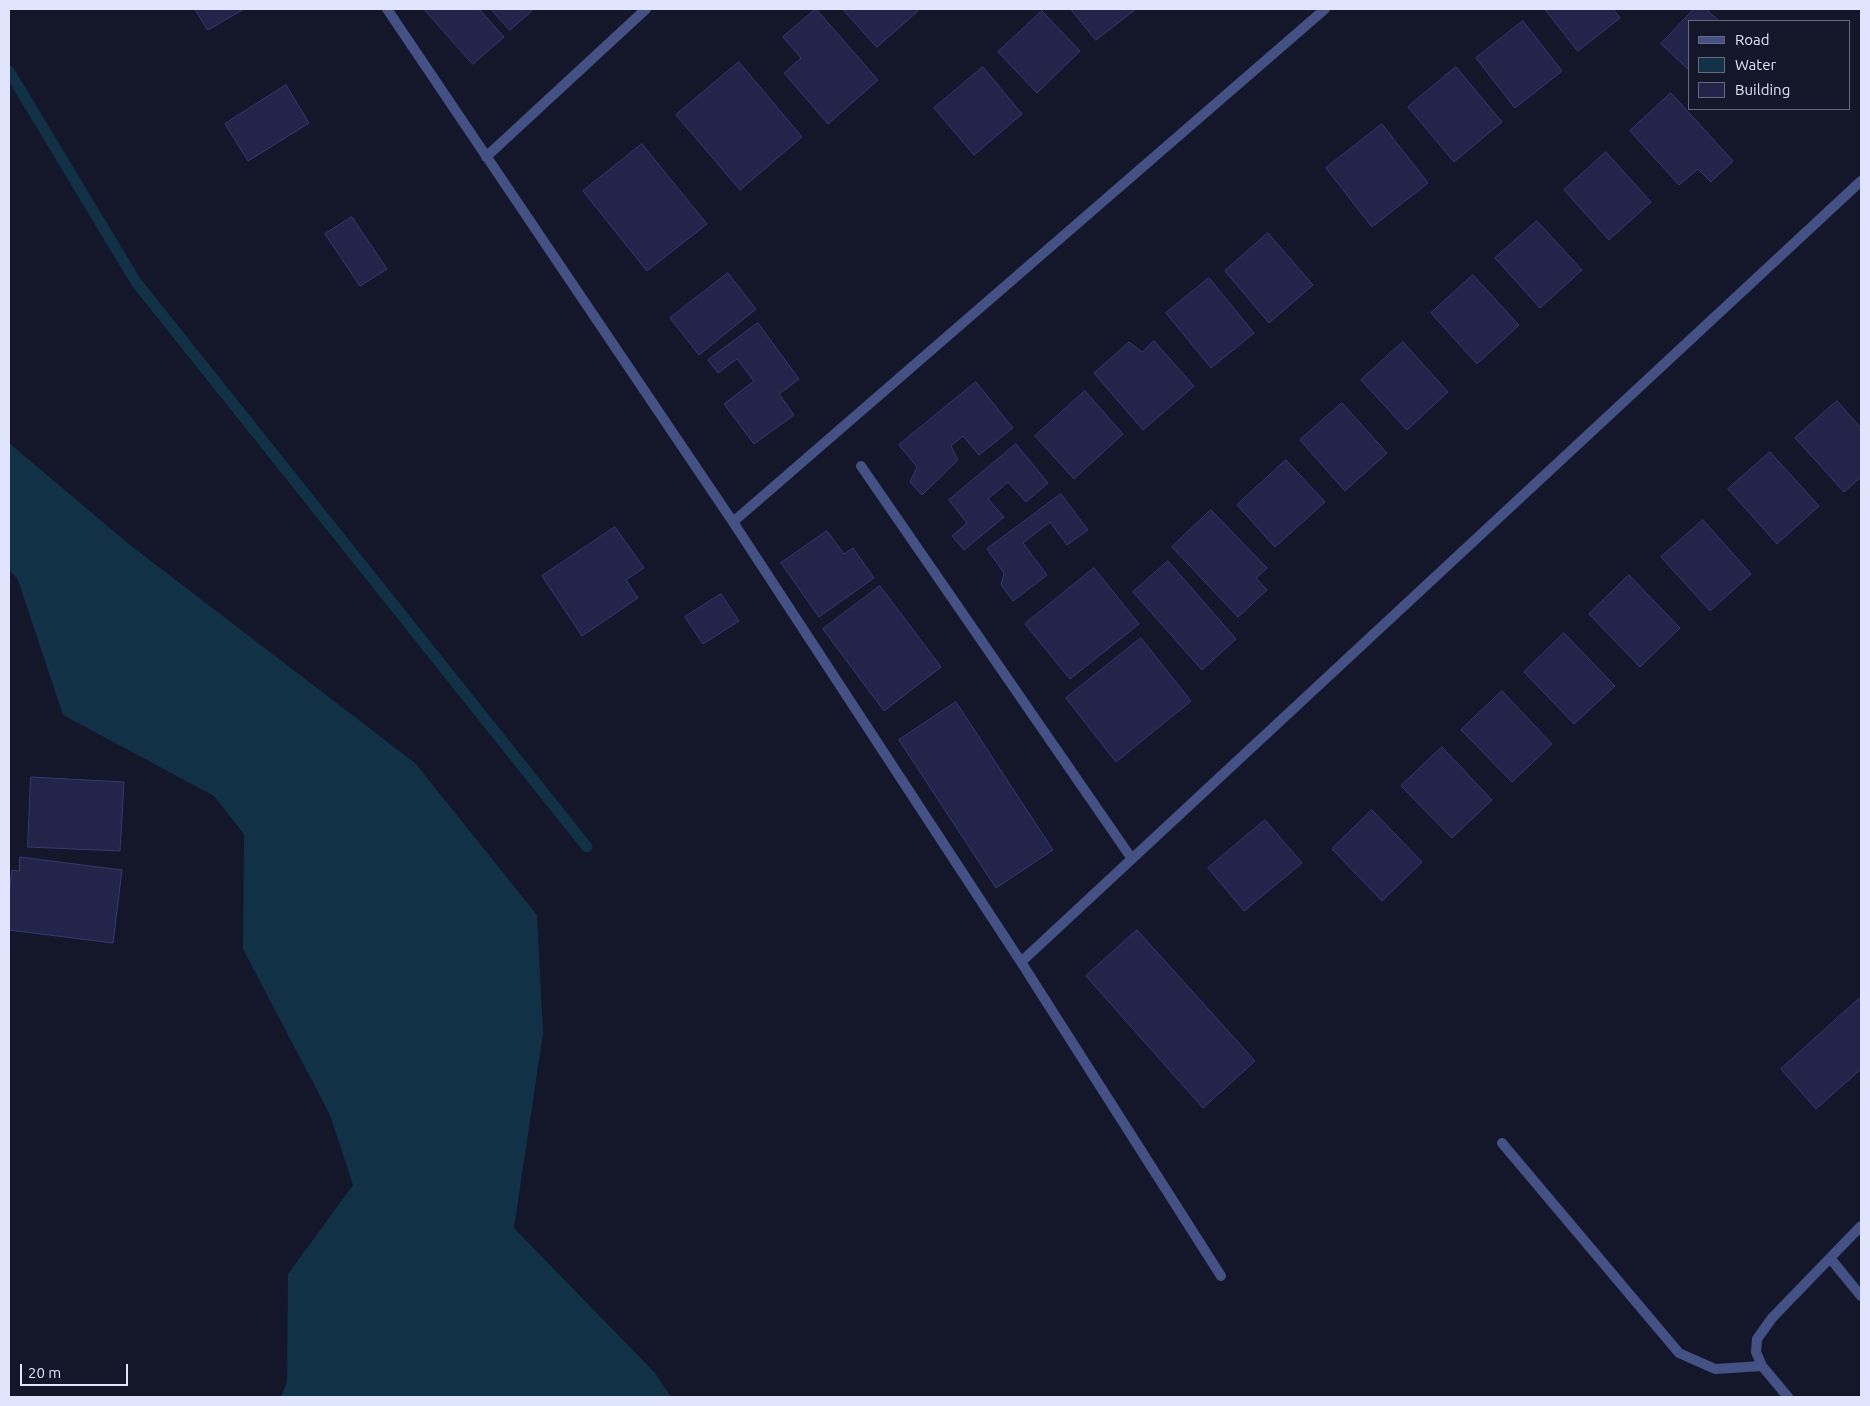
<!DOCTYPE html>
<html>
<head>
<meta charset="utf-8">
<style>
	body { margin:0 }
	#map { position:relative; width:1870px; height:1406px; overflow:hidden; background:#14162a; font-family:Ubuntu,sans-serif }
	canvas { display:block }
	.frame { position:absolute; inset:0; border:10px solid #e0e4fc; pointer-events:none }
	.legend { position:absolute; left:1688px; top:20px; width:162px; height:90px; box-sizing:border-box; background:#14162a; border:1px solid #66687e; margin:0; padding:6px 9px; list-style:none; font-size:15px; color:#e0e4fc }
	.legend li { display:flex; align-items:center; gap:10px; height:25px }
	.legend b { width:25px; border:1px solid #66687e }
	.scale { position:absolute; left:20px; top:1364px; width:108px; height:22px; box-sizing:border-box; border:2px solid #e0e4fc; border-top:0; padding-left:6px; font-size:15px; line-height:18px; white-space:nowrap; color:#e0e4fc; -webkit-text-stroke:4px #14162a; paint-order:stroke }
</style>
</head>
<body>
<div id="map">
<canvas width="1870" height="1406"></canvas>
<div class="frame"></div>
<ul class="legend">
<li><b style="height:6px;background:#445184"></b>Road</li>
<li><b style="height:14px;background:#113146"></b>Water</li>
<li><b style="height:14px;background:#222449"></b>Building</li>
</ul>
<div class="scale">20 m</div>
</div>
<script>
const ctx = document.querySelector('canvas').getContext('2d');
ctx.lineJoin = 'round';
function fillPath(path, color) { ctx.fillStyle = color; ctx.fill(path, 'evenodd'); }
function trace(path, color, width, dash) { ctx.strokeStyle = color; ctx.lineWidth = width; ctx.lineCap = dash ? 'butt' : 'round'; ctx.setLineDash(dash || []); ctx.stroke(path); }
fillPath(new Path2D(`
	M9 443 130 545 415 763 537 915 543 1033 514 1228 655 1373 671 1397H281L287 1382 288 1274 353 1185 330 1115 243 949 244 834 214 796 63 715 18 580 9 569Z`), '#113146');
trace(new Path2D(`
	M9 71 136 282 587 847`), '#113146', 11);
const building = new Path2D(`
	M195 9H244L208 30Z
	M424 9H479L504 37 473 64Z
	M491 9H534L510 30Z
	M816 9 878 80 828 124 784 73 801 58 783 37Z
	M843 9H916L918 11 877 47Z
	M1071 9H1136L1096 40Z
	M1545 9H1613L1620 18 1578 51Z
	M1694 9H1706L1719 21H1689V70L1661 44Z
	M1042 11 1080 51 1037 93 998 52Z
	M1523 21 1562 71 1515 108 1476 58Z
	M739 62 802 137 740 190 676 115Z
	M983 67 1022 114 974 155 934 108Z
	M1456 67 1502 122 1454 162 1408 107Z
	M286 85 309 123 248 161 225 124Z
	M1671 93 1733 161 1711 182 1698 169 1679 185 1630 131Z
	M1382 124 1428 183 1372 227 1326 168Z
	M642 144 707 224 647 271 583 191Z
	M1606 152 1651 202 1609 240 1564 190Z
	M352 217 387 269 360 286 325 234Z
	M1537 221 1582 270 1540 308 1495 258Z
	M1268 233 1313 285 1269 323 1225 271Z
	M728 273 756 309 699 355 670 318Z
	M1473 275 1519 325 1477 364 1431 313Z
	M1209 278 1254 333 1211 368 1166 313Z
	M758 323 799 379 779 394 794 415 754 444 724 404 754 381 737 359 718 373 708 360Z
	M1154 341 1194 386 1143 430 1094 373 1129 342 1142 352Z
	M1403 342 1448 392 1407 430 1361 380Z
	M976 382 1013 428 979 455 963 436 951 446 958 460 922 495 910 482 917 467 899 445Z
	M1085 391 1123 434 1074 479 1035 436Z
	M1837 401 1861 428V477L1844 492 1795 438Z
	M1342 403 1387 453 1345 491 1300 440Z
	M1016 444 1048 483 1026 502 1008 482 988 499 1004 517 964 550 952 536 967 523 949 500Z
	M1770 452 1819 506 1777 544 1728 489Z
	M1286 460 1325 502 1275 547 1237 505Z
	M1061 494 1088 530 1067 545 1050 522 1023 543 1047 575 1013 601 1001 585 1004 573 987 549Z
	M1211 510 1267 568 1256 578 1267 590 1238 617 1172 547Z
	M1703 520 1751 574 1710 611 1661 557Z
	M615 527 644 568 626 580 638 598 582 636 542 576Z
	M827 531 844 554 853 548 874 578 819 617 781 563Z
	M1168 561 1236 639 1202 670 1133 592Z
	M1094 568 1139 624 1070 679 1025 624Z
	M1629 575 1680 628 1640 667 1589 614Z
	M880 586 941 667 884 711 823 629Z
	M721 594 739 621 703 644 685 617Z
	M1564 633 1615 686 1574 724 1524 672Z
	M1141 638 1191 701 1116 762 1066 698Z
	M1502 691 1552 744 1512 782 1461 730Z
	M956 702 1053 850 996 888 899 740Z
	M1442 747 1492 800 1452 838 1401 786Z
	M31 777 124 782 120 851 28 847Z
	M1372 810 1422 862 1382 901 1332 849Z
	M1265 820 1302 863 1244 911 1208 868Z
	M20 857 122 870 113 943 9 930V892L12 870 19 871Z
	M1137 930 1255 1061 1203 1108 1086 976Z
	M1861 997V1069L1816 1109 1781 1069Z`);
fillPath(building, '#222449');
trace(building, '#363973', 1);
trace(new Path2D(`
	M387 9 733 522 1021 962 1221 1276
	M486 157 646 9
	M861 466 1132 859
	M733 522 1325 9
	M1021 962 1861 181
	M1502 1143 1679 1353 1715 1369 1762 1366
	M1830 1258 1861 1296
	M1788 1397 1762 1366 1756 1352 1757 1339 1772 1318 1861 1226`), '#445184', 10);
</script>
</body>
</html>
